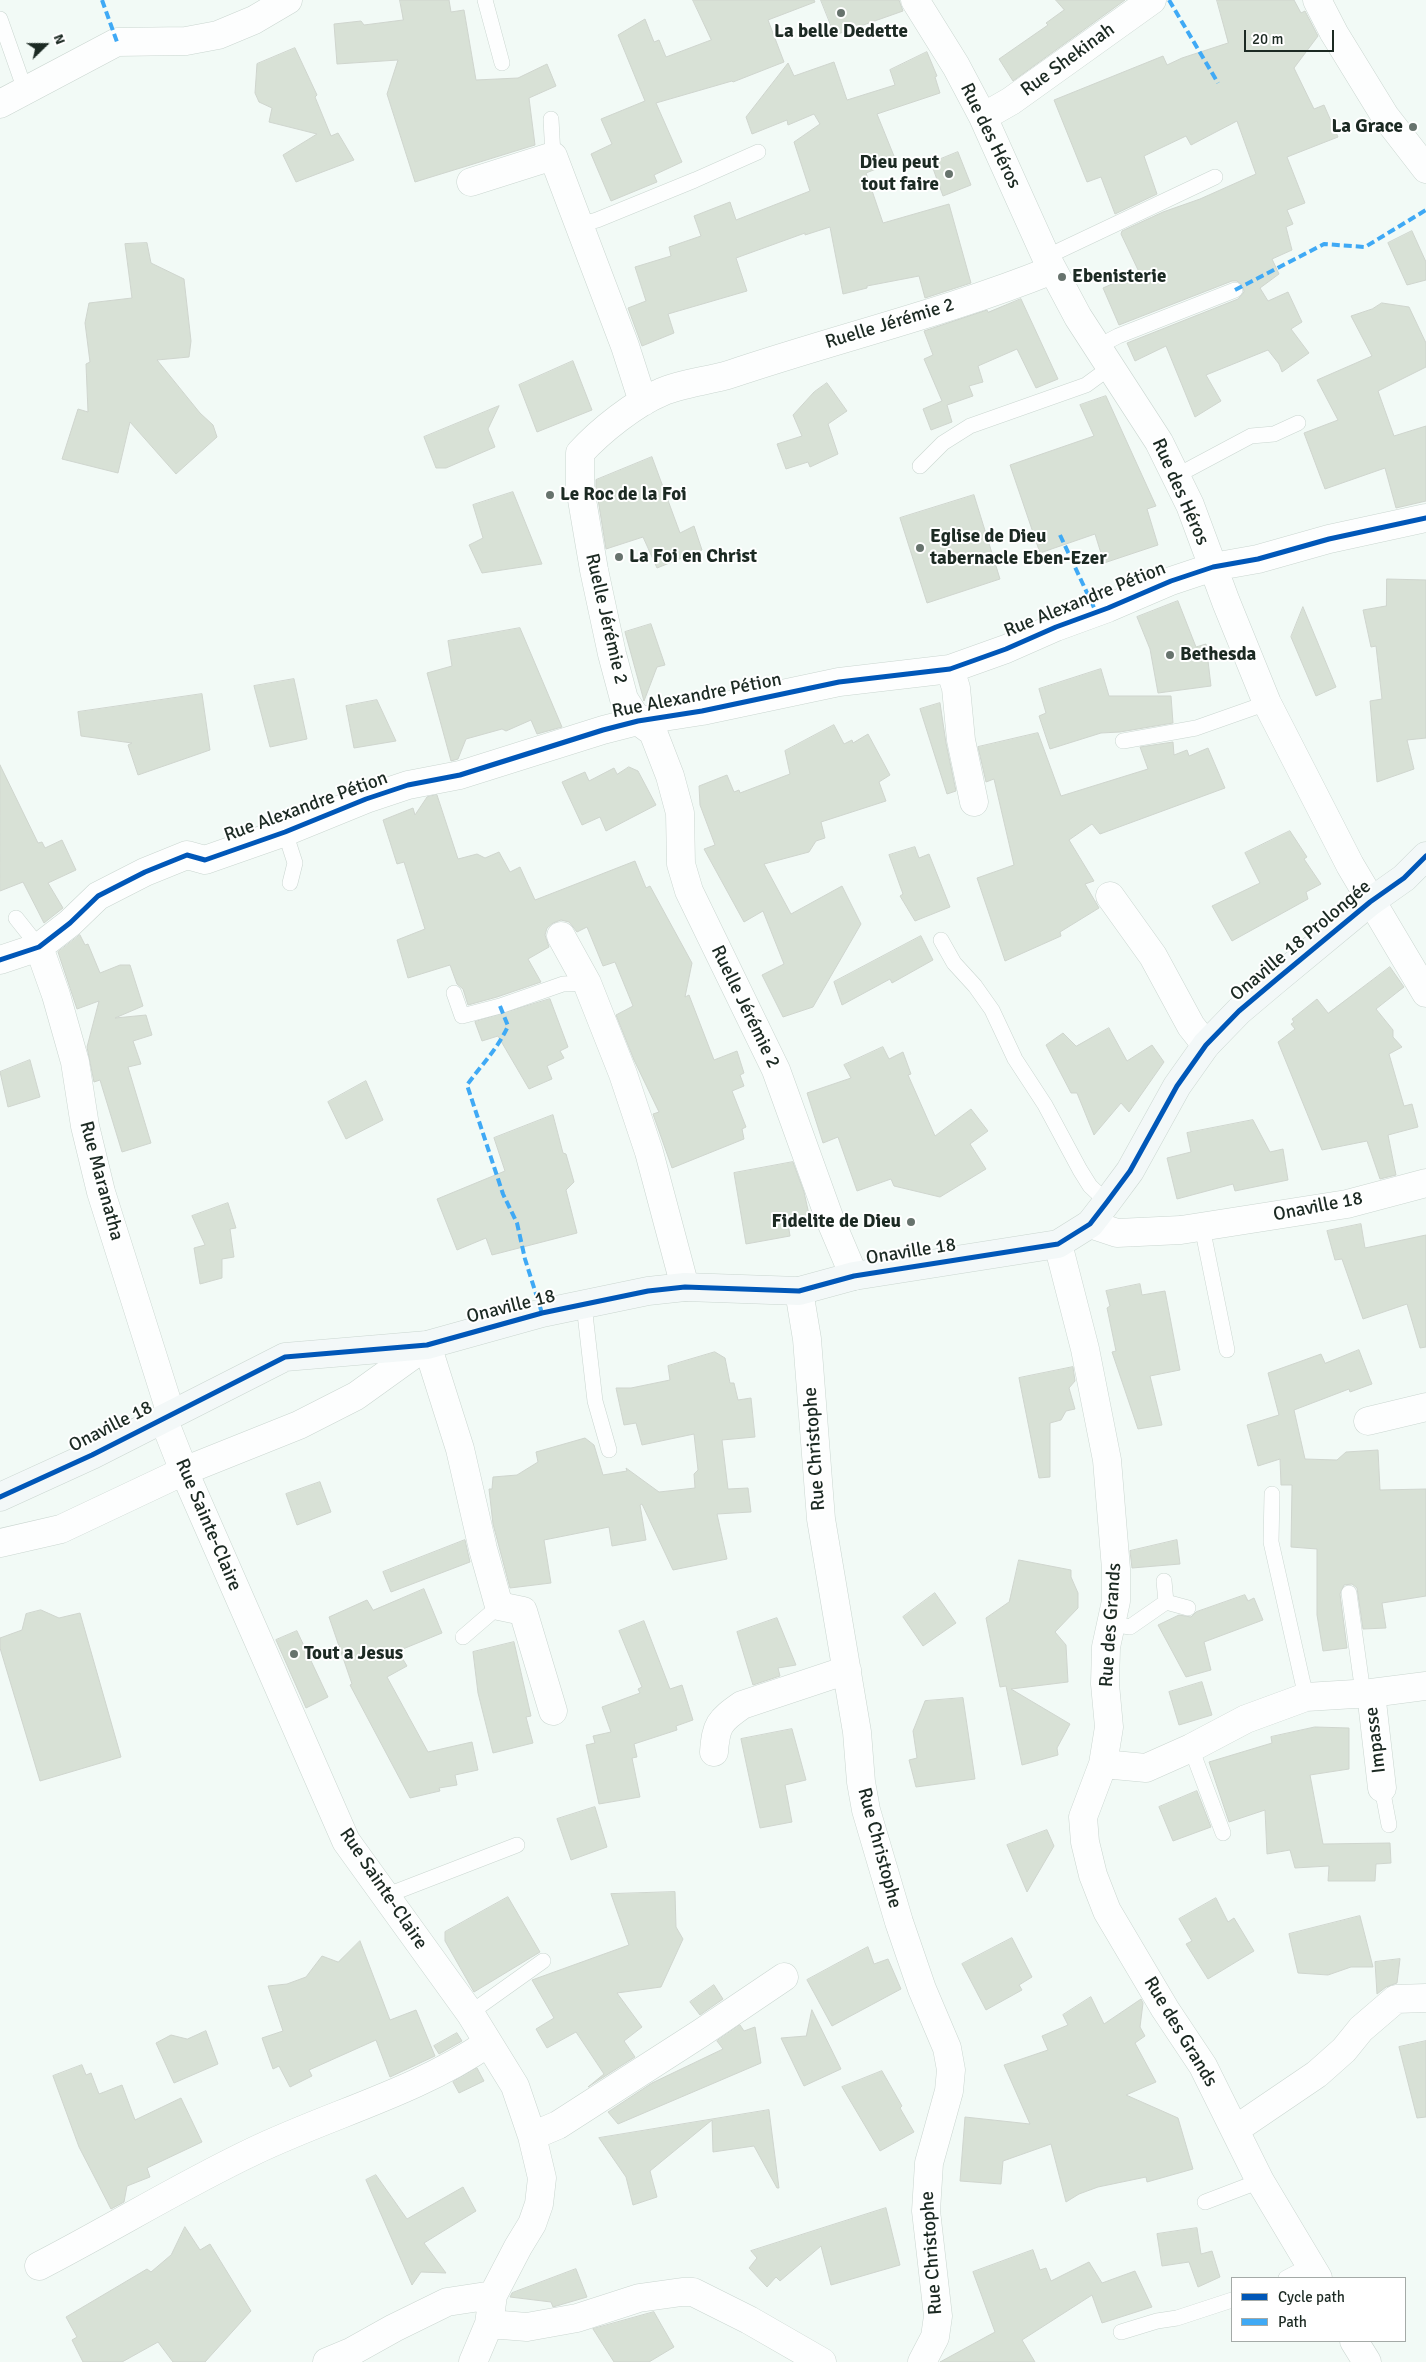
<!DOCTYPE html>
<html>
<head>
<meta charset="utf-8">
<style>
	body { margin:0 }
	#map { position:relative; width:1426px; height:2362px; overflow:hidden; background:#f2faf6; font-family:Signika,sans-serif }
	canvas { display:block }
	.legend { position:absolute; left:1231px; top:2277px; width:175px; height:65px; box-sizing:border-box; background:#fff; border:1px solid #a4aaa7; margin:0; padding:6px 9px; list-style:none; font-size:15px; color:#1c2a23 }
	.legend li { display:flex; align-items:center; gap:10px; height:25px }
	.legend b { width:25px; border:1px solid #a4aaa7 }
	.north { position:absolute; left:20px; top:20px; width:50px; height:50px; -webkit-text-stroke:4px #fff; paint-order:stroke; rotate:68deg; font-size:14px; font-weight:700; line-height:20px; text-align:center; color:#1c2a23 }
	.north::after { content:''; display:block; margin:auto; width:18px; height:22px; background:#1c2a23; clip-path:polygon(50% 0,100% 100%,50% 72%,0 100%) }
	.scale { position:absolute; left:1244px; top:30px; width:90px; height:22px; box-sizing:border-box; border:2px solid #1c2a23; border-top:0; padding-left:6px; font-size:15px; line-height:18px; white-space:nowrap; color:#1c2a23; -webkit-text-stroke:4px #fff; paint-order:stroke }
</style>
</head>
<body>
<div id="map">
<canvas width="1426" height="2362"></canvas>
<ul class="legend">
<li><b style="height:6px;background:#0057b8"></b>Cycle path</li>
<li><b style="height:6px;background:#3fa9f5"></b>Path</li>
</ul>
<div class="north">N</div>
<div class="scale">20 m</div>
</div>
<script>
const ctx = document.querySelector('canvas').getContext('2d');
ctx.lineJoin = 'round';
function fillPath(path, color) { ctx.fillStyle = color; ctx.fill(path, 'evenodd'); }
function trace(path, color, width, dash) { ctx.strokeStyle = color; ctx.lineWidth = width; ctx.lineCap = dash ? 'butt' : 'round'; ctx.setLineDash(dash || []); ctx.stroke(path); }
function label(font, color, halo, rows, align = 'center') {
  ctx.font = font + ' Signika,sans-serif'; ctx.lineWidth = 4; ctx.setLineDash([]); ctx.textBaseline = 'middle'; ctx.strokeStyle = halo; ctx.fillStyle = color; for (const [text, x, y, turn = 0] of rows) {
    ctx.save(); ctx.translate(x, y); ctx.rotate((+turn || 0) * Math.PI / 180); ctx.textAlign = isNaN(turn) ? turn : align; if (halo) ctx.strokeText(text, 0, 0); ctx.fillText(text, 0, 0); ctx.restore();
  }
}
const building = new Path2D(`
	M400 0H449L451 12 464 10 476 80 518 78 547 64 556 86 529 98 535 145 415 182 387 94 398 60 337 64 334 24 361 21 364 25 403 20Z
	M693 0H814L815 2 768 20 784 62 733 82 732 81 656 103 682 162 654 175 657 182 611 201 591 154 612 144 601 119 645 101 618 35 645 19 654 42 659 40 666 57 711 40Z
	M821 0H899L903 11 835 35Z
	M1056 0H1125L1013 81 999 59 1048 25 1046 23 1064 10Z
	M1217 0H1294L1301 13 1305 11 1318 36 1294 68 1314 109 1324 105 1338 137 1287 157 1305 203 1287 210 1293 224 1286 227 1292 250 1272 259 1279 274 1260 288 1268 301 1288 292 1302 322 1291 329 1309 353 1282 372 1279 364 1268 350 1206 375 1221 401 1195 417 1166 346 1135 361 1127 343 1238 299 1244 292 1243 286 1237 281H1232L1119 325 1103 288 1139 272 1121 234 1122 231 1163 212 1200 199 1256 174 1237 121 1191 145 1186 136 1144 156 1157 194 1115 214 1101 177 1087 182 1054 100 1163 56 1167 65 1182 58 1228 43Z
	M295 48 317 95 315 97 331 136 338 133 354 160 296 182 283 155 317 134 269 122 272 108 259 102 255 93 257 64Z
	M927 52 937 76 935 77 940 93 877 114 896 161 866 173 883 223 949 204 971 283 925 298 919 276 867 286V288L843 294 830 227 805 235V233L736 258 747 291 668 314 674 333 642 346 628 308 646 301 635 267 671 256 669 247 701 236 694 216 730 202 736 220 810 191 794 142 820 124 814 114 788 125 787 120 752 134 746 117 788 63 794 76 834 62 847 100 895 85 890 70Z
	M958 152 971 185 943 196 931 163Z
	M1412 231 1426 262V280L1407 285 1388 243Z
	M147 243 151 263 184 279 191 341 189 357 157 360 200 413 213 425 217 437 176 474 130 422 118 473 62 459 78 409 88 412 86 364 90 362 85 323 89 303 132 298 125 244Z
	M1021 299 1058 379 1036 388 1017 349 978 366 983 382 969 386 973 396 947 405 952 422 931 430 923 409 942 401 924 359 933 355 924 331 987 310 988 312Z
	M1382 303 1409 307 1426 343V367L1378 391 1394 436 1426 426V501L1396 508 1385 468 1325 489 1304 433 1338 420 1317 380 1372 356 1351 316 1372 309Z
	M573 361 592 410 537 432 519 385Z
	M827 383 847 411 828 424 838 454 810 467 808 462 786 469 777 444 802 436 793 415 814 392Z
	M1106 396 1156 506 1147 509 1158 545 1104 563 1095 534 1040 553 1010 465 1094 436 1080 405Z
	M499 406 488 429 495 447 446 468H436L424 437Z
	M652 457 680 533 694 526 702 550 657 568 643 537 606 549 596 487V480Z
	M513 492 542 564 482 573 469 545 483 538 473 505Z
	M974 495 1000 579 927 603 900 518Z
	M1387 579 1426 580V738L1407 740 1414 769 1377 782 1370 701 1382 699 1376 646 1371 647 1363 610 1386 606Z
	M1178 601 1196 647 1206 644 1211 686 1158 693 1150 649 1137 617Z
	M1303 607 1336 687 1316 696 1291 637Z
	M651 624 665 665 657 667 644 701 625 632Z
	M520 628 562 727 537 734 531 720 506 731 502 729 466 739 458 759 451 761 427 673 452 666 448 641Z
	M1101 669 1109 696H1171L1173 723 1120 732 1101 733 1050 749 1039 716 1046 713 1039 689Z
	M294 679 307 739 270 747 254 686Z
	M202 694 210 750 138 775 128 745 132 743 81 736 78 712Z
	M377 700 396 741 354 748 346 706Z
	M940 703 946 743 956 791 947 794 920 709Z
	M834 725 844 744 852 740 853 743 868 734 890 775 879 782 886 801 821 822 825 838 816 841 809 852 764 864 791 914 842 886 861 924 813 1007 783 1017 762 975 784 964 763 911 744 922 704 849 715 845 700 805 699 786 727 775 734 792 739 790 740 793 790 774 785 751Z
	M1038 733 1061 796 1148 769 1140 747 1173 742 1174 755 1187 750 1189 756 1208 748 1225 788 1100 834 1092 824 1069 840 1094 881 1085 884 1099 908 1060 932 1061 936 1005 961 977 878 1014 865 994 779 986 782 978 747Z
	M0 765 38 843 42 842 45 848 62 840 76 870 48 883 63 908 44 923 23 882 0 891Z
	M629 767 638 771 656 805 606 831 600 817 582 825 562 782 585 772 589 781 614 768 617 774Z
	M437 795 458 859 477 854 485 858 499 852 510 872 520 867 535 900 635 861 646 888 650 886 692 963 685 997 689 995 714 1060 737 1051 744 1073 740 1075 744 1086 732 1091 746 1127 742 1129 744 1139 672 1168 653 1114 659 1112 634 1060 616 1015 633 1006 615 962 603 966 587 927 577 932 569 922 561 920 553 923 547 928 545 935 549 947 528 959 541 982 497 997 468 1005 463 989 457 984 450 965 408 978 397 940 425 929 404 862 397 864 383 820 413 808 415 815 427 797Z
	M1290 831 1307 857 1304 859 1321 884 1306 892 1308 899 1232 941 1212 906 1260 883 1245 853Z
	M915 847 919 858 929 854 950 907 915 921 900 896 903 894 889 855Z
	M80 935 85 945 88 944 100 973 120 965H130L143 1006 115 1018 146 1015 152 1035 133 1041 141 1064 128 1067 151 1143 122 1152 100 1080 94 1082 87 1047 99 1001 77 1009 58 952Z
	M921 936 933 960 892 983 890 979 842 1005 834 982Z
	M1390 967 1404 987 1376 1009 1393 1030V1037L1402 1047 1389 1054 1404 1106 1412 1104 1418 1127 1388 1135 1396 1175 1380 1179 1367 1141 1322 1150 1278 1042 1295 1029 1291 1024 1294 1022 1292 1019 1317 999 1328 1013Z
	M550 999 568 1047 560 1051 564 1058 547 1066 552 1079 529 1089 498 1036 482 1041 475 1022Z
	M1109 1028 1127 1061 1152 1045 1164 1062 1129 1112 1121 1103 1094 1135 1077 1093H1071L1046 1045 1063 1033 1076 1046Z
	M883 1047 889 1059 903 1052 911 1074 908 1075 935 1136 971 1109 988 1131 970 1144 986 1169 940 1197 894 1186 891 1179 857 1191 838 1137 823 1143 807 1093 851 1078 844 1065Z
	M30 1060 40 1097 8 1107 0 1072Z
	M366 1081 383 1120 346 1139 328 1102Z
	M553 1115 563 1153 566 1154 574 1182 566 1190 577 1233 492 1255 486 1238 457 1250 437 1199 505 1171 494 1138Z
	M1253 1120 1270 1152 1283 1149 1288 1180 1235 1191 1233 1184 1177 1199 1167 1158 1191 1152 1187 1133Z
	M793 1162 804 1192 810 1219 788 1223 790 1236 746 1244 734 1173Z
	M228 1203 236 1228 230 1229 234 1257 222 1259V1278L200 1284 194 1248 205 1245 192 1216Z
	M1361 1224 1365 1248 1426 1235V1347L1420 1348 1407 1304 1363 1319 1342 1259 1335 1260 1327 1231Z
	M1140 1284 1142 1295 1165 1291 1180 1370 1150 1376 1162 1425 1138 1429 1112 1352 1116 1351 1107 1308 1110 1306 1106 1291Z
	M1359 1350 1372 1384 1350 1392 1349 1389 1294 1410 1305 1459 1337 1460 1346 1452 1378 1450 1380 1490 1426 1489V1596L1382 1603 1386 1628 1363 1629 1357 1588 1352 1584 1344 1585 1340 1594 1347 1648 1323 1651 1317 1615V1549L1291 1547 1292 1485H1281L1280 1459 1258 1466 1247 1425 1279 1415 1268 1373 1321 1354 1325 1363Z
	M715 1352 725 1358 730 1383H734L738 1400 751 1398 755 1437 722 1440 728 1489 748 1488 751 1512 717 1514 727 1559 673 1570 642 1504 640 1505 646 1540 612 1546 609 1527 544 1540 551 1583 510 1588 493 1524 489 1489H492L493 1477 517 1475 538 1462 536 1452 585 1438 594 1445 603 1475 627 1471 626 1468 659 1492 695 1488 694 1474 698 1470 694 1434 642 1445 636 1423 624 1425 616 1388H631L670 1380 668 1366Z
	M1073 1367 1075 1381 1069 1388 1075 1409 1066 1411 1061 1420 1050 1423V1477L1039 1478 1019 1378Z
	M320 1482 331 1512 297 1525 286 1494Z
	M465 1540 470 1562 391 1592 383 1572Z
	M1177 1540 1180 1564 1132 1568 1130 1551Z
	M1019 1560 1071 1570V1577L1078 1593V1608L1055 1632 1066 1645 1068 1682 1011 1689 1070 1724 1057 1748 1058 1755 1022 1765 1006 1686 1000 1687 986 1618 1009 1602Z
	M424 1589 442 1633 398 1651 407 1666 387 1677 428 1752 472 1742 478 1770 455 1775 457 1785 439 1788 440 1791 410 1798 350 1685 352 1684 329 1617 367 1600 373 1610Z
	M935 1593 956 1623 923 1646 903 1617Z
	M1245 1595 1248 1601 1254 1598 1263 1620 1204 1642 1211 1670 1186 1677 1158 1625 1179 1615 1191 1617 1196 1612Z
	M41 1610 59 1618 80 1613 121 1757 40 1781 0 1648V1638L22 1630 26 1614Z
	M777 1618 796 1665 778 1668 780 1676 753 1685 737 1632Z
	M644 1621 670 1689 682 1685 693 1720 676 1726 677 1730 634 1744 637 1757 632 1758 640 1797 599 1804 586 1745 595 1743 593 1736 611 1732 602 1707 640 1693 638 1689 642 1687 619 1631Z
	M297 1631 328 1697 306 1708 276 1640Z
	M514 1642 531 1716 526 1717 533 1743 493 1753 478 1693 473 1652Z
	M1202 1682 1212 1715 1179 1725 1169 1692Z
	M963 1698 975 1779 916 1787 909 1760 917 1758 913 1731 925 1701Z
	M1315 1727 1349 1728V1769L1310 1775 1323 1844 1390 1843 1391 1863 1376 1864 1375 1881H1328L1329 1866 1295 1868 1290 1850 1267 1854 1265 1810 1229 1822 1209 1762 1272 1743 1271 1737Z
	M792 1729 806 1780 785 1785 792 1822 760 1828 741 1739Z
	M1197 1791 1211 1827 1173 1841 1159 1807Z
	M595 1807 607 1847 571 1860 557 1819Z
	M1047 1830 1054 1846 1027 1892 1007 1845Z
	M675 1892 676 1927 683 1939 661 1987 617 1993 642 2027 624 2041 635 2057 588 2087 604 2074 576 2032 547 2048 536 2029 554 2018 532 1980 629 1945 611 1894Z
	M508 1897 540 1952 474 1992 445 1941V1932Z
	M1216 1898 1228 1922 1234 1918 1254 1951 1208 1979 1186 1944 1192 1941 1179 1919Z
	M1360 1916 1373 1967H1351L1328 1975 1298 1973 1289 1934Z
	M1012 1938 1032 1977 1019 1985 1022 1990 986 2010 962 1964Z
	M360 1941 390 2020 416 2010 435 2056 390 2077 376 2040 309 2070 312 2076 290 2087 279 2066 273 2069 262 2038 283 2031 268 1986 287 1984 306 1977 322 1956 338 1962Z
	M868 1947 874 1964 888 1959 901 1989 832 2026 807 1980Z
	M1400 1959 1397 1983 1386 1987 1377 1994 1375 1962Z
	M714 1985 723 1999 700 2015 690 2002Z
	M1091 1997 1104 2024 1141 1999 1143 2003 1140 2027 1145 2036 1135 2043 1156 2082 1126 2095 1178 2118 1193 2169 1147 2182 1146 2177 1098 2187 1079 2194 1066 2202 1051 2144 1003 2161 1001 2184 960 2181 965 2117 1030 2124 1004 2065 1048 2050 1042 2036 1068 2025 1063 2015Z
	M812 2010 841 2069 804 2086 781 2038 806 2036Z
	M740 2025 744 2031 755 2027 761 2063 618 2124 608 2112 652 2083 723 2049 717 2041Z
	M206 2031 218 2064 174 2083 156 2043 171 2035 187 2039Z
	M457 2033 462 2041 439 2054 434 2046Z
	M1426 2041V2117L1417 2118 1399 2047Z
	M82 2065 86 2075 91 2073 99 2094 122 2085 135 2120 181 2098 202 2142 147 2168 150 2177 127 2186 124 2202 111 2209 79 2147 53 2076Z
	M477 2068 484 2081 459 2093 453 2082Z
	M882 2071 902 2106 900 2108 914 2132 880 2151 842 2087Z
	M769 2110 779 2188H777L754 2146 713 2152 712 2120 650 2171 657 2197 633 2205 626 2177 599 2138Z
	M376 2175 407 2219 463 2187 476 2211 424 2243 446 2273 421 2272 412 2285 366 2180Z
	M886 2208 900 2265 831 2285 821 2246 780 2281 776 2277 767 2287 749 2268 757 2258 751 2251Z
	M185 2227 200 2250 210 2244 251 2311 205 2362H173L158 2342 122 2362H83L72 2340 77 2337 66 2317 147 2269 151 2272 171 2255Z
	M1197 2228 1201 2254 1212 2251 1220 2277 1198 2287 1189 2262 1162 2266 1157 2234Z
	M1033 2250 1040 2270 1046 2268 1051 2281 1089 2262 1102 2283 1135 2271 1152 2307 1102 2323 1092 2295 1022 2340 1035 2362H940L995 2332 973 2272Z
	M576 2269 587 2297 553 2307 551 2302 510 2297 512 2293Z
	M654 2312 674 2347 649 2362H614L593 2329Z`);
fillPath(building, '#d8e1d6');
trace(building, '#cfd5ce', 1);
const lane = new Path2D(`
	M485 0 502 63
	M0 19 25 90
	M551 119 553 156
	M579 225 597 220 695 180 758 152
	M1046 257 1215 177
	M1099 346 1118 336 1235 290
	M920 466 943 443 970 426 1086 385 1112 366
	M1176 476 1251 436 1274 434 1298 423
	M1123 741 1196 728 1267 703
	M285 832 295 863 290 883
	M16 918 39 947
	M941 940 954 963 975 986 992 1010 1015 1059 1045 1105 1080 1170 1090 1186 1107 1202
	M454 993 462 1016 500 1006 563 984 587 983
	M1202 1227 1227 1350
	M584 1305 595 1401 609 1450
	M1272 1494 1271 1542 1306 1697
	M1164 1581 1166 1602
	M1349 1593 1363 1693
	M1112 1624 1130 1627 1166 1602 1188 1608
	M463 1637 499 1606
	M1191 1748 1223 1833
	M1382 1788 1389 1825
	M385 1896 517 1845
	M470 2013 543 1961
	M1205 2202 1260 2181
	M1286 2278 1311 2265
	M1121 2332 1157 2321 1177 2318 1232 2300`);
const street = new Path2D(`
	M915 0 956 66 983 117 1046 257 1078 317 1159 442 1190 505 1226 602 1267 703 1350 865 1426 993
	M1317 0 1334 33 1385 116 1426 169
	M0 104 117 42 186 41 218 35 254 20 288 0
	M983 117 1011 101 1152 0
	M471 182 553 156 625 346 643 402
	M950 669 956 688 961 740 974 802
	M1110 896 1153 956 1191 1026 1206 1045
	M561 936 587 983 623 1074 649 1152 685 1287
	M39 947 56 995 75 1062 85 1126 101 1192 171 1414
	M0 960 39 947 70 923 98 896 145 872 187 855 205 860 285 832 366 799 408 785 460 775 603 730 638 721 702 711 839 682 950 669 1006 649 1056 627 1108 608 1171 581 1213 567 1258 559 1329 539 1426 518
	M1090 1224 1117 1233 1181 1230 1347 1204 1426 1183
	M1058 1244 1085 1349 1107 1460 1116 1569V1601L1106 1647 1105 1684 1109 1727 1103 1764 1083 1817 1085 1842 1093 1875 1107 1911 1165 2009 1203 2066 1260 2181 1318 2278
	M854 1276 829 1217 776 1070 689 891 681 864 680 813 670 776 653 732 638 721 624 699 612 654 594 570 580 488V453C600 431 635 403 662 392 682 383 709 381 731 374 838 338 948 312 1052 270
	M799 1291 807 1339 821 1519 857 1732 861 1782 866 1810 899 1922 922 1989 947 2048 951 2070 949 2091 929 2163 926 2211 938 2316 935 2337 922 2362
	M163 1418 184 1471 346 1841 470 2013 515 2086 532 2136 542 2178 539 2204 532 2224 518 2247 493 2295 489 2324
	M1368 1421 1426 1407
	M0 1543 61 1529 184 1471 299 1425 356 1396 427 1345 460 1449 483 1549 499 1606 523 1611 553 1711
	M1371 1693 1382 1788
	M714 1752C716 1725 719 1721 742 1705L847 1670
	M1103 1764 1146 1768 1191 1748 1246 1719 1306 1697 1371 1693 1426 1686
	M1236 2129 1317 2074 1344 2050 1361 2029 1396 1999 1426 1998
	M532 2136 558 2125 701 2033 784 1977
	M39 2266C111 2229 180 2186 254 2151 331 2114 417 2092 488 2043
	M1354 2341 1367 2362
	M327 2362 351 2352 394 2328 447 2302 493 2295
	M473 2362 489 2324 527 2327 577 2318 639 2298 682 2292H693L749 2320 822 2362`);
const secondary = new Path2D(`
	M0 1497 92 1455 285 1357 427 1345 542 1313 648 1291 685 1287 799 1291 854 1276 1058 1244 1090 1224 1107 1202 1130 1171 1177 1086 1206 1045 1239 1011 1277 979 1370 902 1404 878 1426 856`);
trace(lane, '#cad6d0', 16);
trace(street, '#cad6d0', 29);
trace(secondary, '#cad6d0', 29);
trace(lane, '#fdfefe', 15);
trace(street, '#fdfefe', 28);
trace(secondary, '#f3f8f8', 28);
trace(new Path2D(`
	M102 0 117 42
	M1169 0 1218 83
	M1235 290 1324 244 1365 247 1426 210
	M1060 535 1096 612
	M500 1006 508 1026C497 1050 482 1064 467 1085L503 1194 517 1223 525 1259 542 1313`), '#3fa9f5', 4, [8, 4]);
trace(new Path2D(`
	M0 960 39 947 70 923 98 896 145 872 187 855 205 860 285 832 366 799 408 785 460 775 603 730 638 721 702 711 839 682 950 669 1006 649 1056 627 1108 608 1171 581 1213 567 1258 559 1329 539 1426 518
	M0 1497 92 1455 285 1357 427 1345 542 1313 648 1291 685 1287 799 1291 854 1276 1058 1244 1090 1224 1107 1202 1130 1171 1177 1086 1206 1045 1239 1011 1277 979 1370 902 1404 878 1426 856`), '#0057b8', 5);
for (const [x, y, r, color] of [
	[841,13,5,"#67736d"],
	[1413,127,5,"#67736d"],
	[949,174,5,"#67736d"],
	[1062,277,5,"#67736d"],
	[550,495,5,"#67736d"],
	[920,548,5,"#67736d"],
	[619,557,5,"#67736d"],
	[1170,655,5,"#67736d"],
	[911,1222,5,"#67736d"],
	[294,1654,5,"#67736d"]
]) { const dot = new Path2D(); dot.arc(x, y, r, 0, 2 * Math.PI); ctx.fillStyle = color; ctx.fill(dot); trace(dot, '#fff', 2); }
label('bold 19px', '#1c2a23', '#fff', [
	["La belle Dedette",841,32,"center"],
	["La Grace",1403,127,"right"],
	["Dieu peut",939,163,"right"],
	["tout faire",939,185,"right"],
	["Ebenisterie",1072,277],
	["Le Roc de la Foi",560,495],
	["Eglise de Dieu",930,537],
	["tabernacle Eben-Ezer",930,559],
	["La Foi en Christ",629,557],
	["Bethesda",1180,655],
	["Fidelite de Dieu",901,1222,"right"],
	["Tout a Jesus",304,1654]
], 'left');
label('19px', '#1c2a23', '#fff', [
	["Rue Shekinah",1068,60,-36],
	["Rue des Héros",990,136,64],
	["Ruelle Jérémie 2",890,324,-17],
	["Rue des Héros",1180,492,66],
	["Rue Alexandre Pétion",1085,600,-22],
	["Ruelle Jérémie 2",606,619,77],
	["Rue Alexandre Pétion",697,696,-11],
	["Rue Alexandre Pétion",306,807,-20],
	["Onaville 18 Prolongée",1301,941,-40],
	["Ruelle Jérémie 2",745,1007,64],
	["Rue Maranatha",101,1181,75],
	["Onaville 18",1318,1207,-11],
	["Onaville 18",911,1252,-9],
	["Onaville 18",511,1307,-14],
	["Onaville 18",111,1427,-27],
	["Rue Christophe",815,1449,-94],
	["Rue Sainte-Claire",208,1525,67],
	["Rue des Grands",1111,1625,-86],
	["Impasse",1376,1740,-97],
	["Rue Christophe",879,1848,75],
	["Rue Sainte-Claire",383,1889,56],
	["Rue des Grands",1180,2032,59],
	["Rue Christophe",932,2253,-94]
]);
</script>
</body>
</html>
